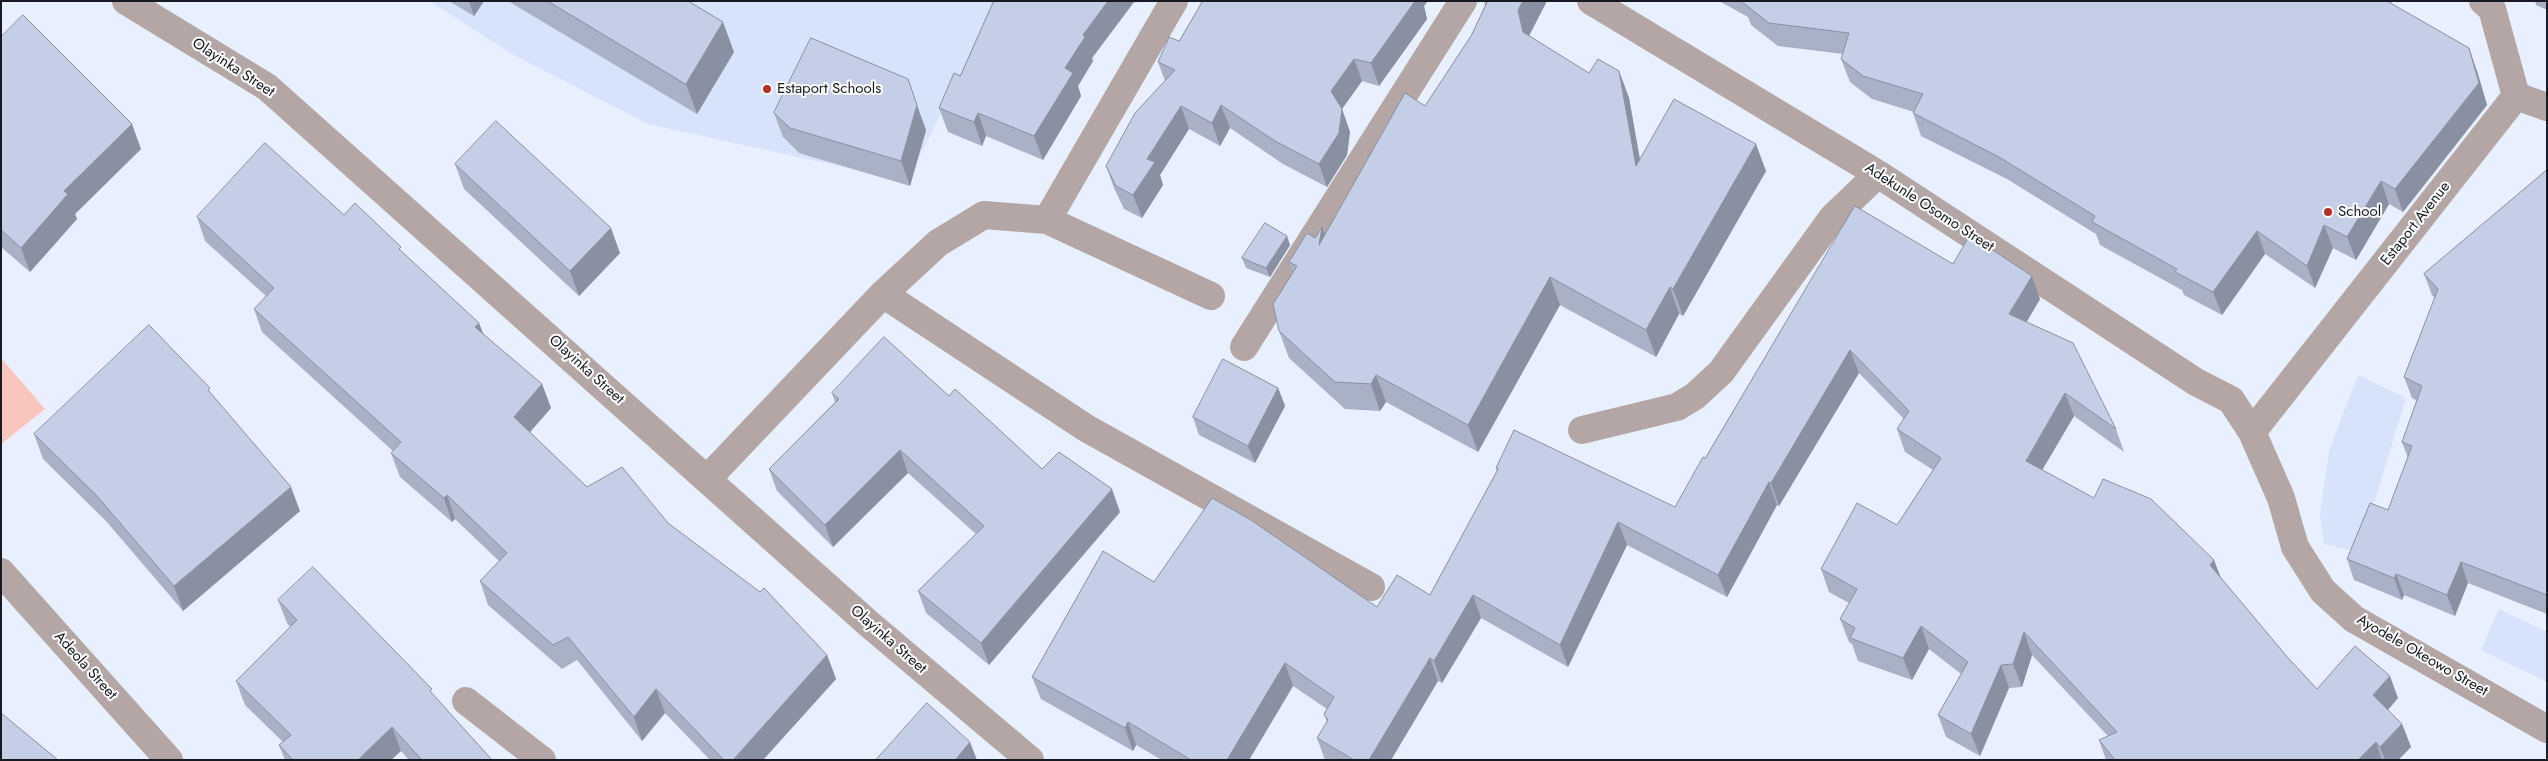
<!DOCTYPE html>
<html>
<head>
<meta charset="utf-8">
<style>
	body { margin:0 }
	#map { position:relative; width:2548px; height:761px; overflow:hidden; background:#e8effe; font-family:Jost,sans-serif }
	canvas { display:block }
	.frame { position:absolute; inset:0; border:2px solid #171a23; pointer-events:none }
</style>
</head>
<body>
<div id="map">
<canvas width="2548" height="761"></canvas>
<div class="frame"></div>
</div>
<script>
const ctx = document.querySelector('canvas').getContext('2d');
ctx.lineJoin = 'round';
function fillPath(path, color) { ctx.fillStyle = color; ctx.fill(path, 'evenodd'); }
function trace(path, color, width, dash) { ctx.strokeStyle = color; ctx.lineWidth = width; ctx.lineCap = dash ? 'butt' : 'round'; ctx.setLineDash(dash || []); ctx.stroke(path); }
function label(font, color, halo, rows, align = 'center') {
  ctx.font = font + ' Jost,sans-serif'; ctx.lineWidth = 4; ctx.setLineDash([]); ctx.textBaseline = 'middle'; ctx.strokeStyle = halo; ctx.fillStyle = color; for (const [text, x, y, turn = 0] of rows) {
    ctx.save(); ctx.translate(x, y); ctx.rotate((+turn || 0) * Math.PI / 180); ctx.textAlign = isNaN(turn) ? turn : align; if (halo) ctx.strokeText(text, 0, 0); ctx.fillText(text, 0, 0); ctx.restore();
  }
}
fillPath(new Path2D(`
	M429 1H998L907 181 648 124 514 55Z
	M2358 375 2406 398 2359 552 2324 544 2320 514 2329 451Z
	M2499 609 2547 632V682L2481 650Z`), '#d7e2fb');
fillPath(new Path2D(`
	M1 358 45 409 1 444Z`), '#f9c6be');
trace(new Path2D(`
	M126 1 267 87 869 624 1030 760
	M1591 1 1878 174 2196 382 2231 400 2252 432 2281 498 2295 547 2323 591 2354 619 2547 729
	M2516 96 2547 107
	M1047 220 1174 1
	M883 294 1086 428 1371 587
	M1244 347 1463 1
	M1582 430 1677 407 1695 396 1721 372 1833 217 1878 174
	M2252 432 2516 96 2492 9 2483 1
	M708 478 883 294 938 243 984 215 1047 220 1211 296
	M1 572 169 760
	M466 701 542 760`), '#b4a6a4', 28);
fillPath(new Path2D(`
	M449 1H484L474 16Z
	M508 1H688L734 52 697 114Z
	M994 1H1138L1136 3 1134 2 1092 58 1093 61 1078 86 1081 96 1043 160 986 136 982 146 948 132 939 108 960 76Z
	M1203 1H1428L1424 6 1427 19 1379 86 1362 81 1342 109 1350 132 1347 155 1327 187 1283 164 1230 128 1220 146 1189 129 1160 175 1163 185 1142 218 1124 209 1114 188 1106 166 1165 81 1158 62 1179 41Z
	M1484 1H1545L1546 3 1528 36 1589 73 1619 71 1629 98 1640 160 1766 171 1683 316 1679 314 1656 357 1560 305 1478 452 1386 402 1380 411 1345 409 1289 358 1279 331 1293 273 1289 262 1315 238 1325 235 1425 106 1471 36 1485 6Z
	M1719 1H2392L2391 3 2477 71 2487 105 2403 212 2389 204 2356 260 2333 248 2315 288 2265 254 2222 315 2184 295 2182 290 2100 245 2096 234 2007 179 1921 136 1913 113 1914 112 1872 99 1850 82 1841 59 1843 54 1778 46 1751 25 1748 17Z
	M2535 1H2547V10L2536 5Z
	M1 37 141 149 75 214 77 219 30 272 1 247Z
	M774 113 926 130 910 186 799 153 783 137Z
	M455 164 620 253 579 296 464 189Z
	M2547 170V614L2468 583 2455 616 2404 595 2402 600 2354 580 2347 559 2388 510 2408 458 2402 442 2417 401 2412 398 2404 377 2435 298 2432 295 2424 274Z
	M344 215 403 253 484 335 542 384 551 408 530 432 587 487 668 523 827 655 836 679 763 760H710L665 713 642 741 577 660 562 669 488 605 480 581 499 561 455 519 452 522 400 477 391 453 393 451 262 332 254 309 266 296 205 241 197 217Z
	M1290 245 1270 277 1246 268 1242 258Z
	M1953 264 2040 299 2026 322 2116 429 2124 452 2074 416 2042 470 2221 578 2289 659 2317 689 2398 698 2388 710 2402 724 2411 747 2398 760H2106L2099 740 2108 736 2032 655 2022 687 2009 688 1980 756 1946 737 1938 715 1961 674 1929 649 1912 680 1858 661 1852 644 1849 642 1840 619 1849 603 1829 592 1821 569 1897 525 1933 470 1905 452 1897 429 1904 419 1859 373 1779 506 1777 505 1727 597 1627 545 1568 667 1481 618 1442 683 1438 681 1391 760H1325L1317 738 1327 722 1324 714 1327 709 1293 686 1249 760H1162L1136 745 1133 751 1041 699 1032 677 1154 582 1377 607 1430 595 1497 471 1496 468 1675 507 1705 458Z
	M1278 388 1285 406 1255 463 1199 435 1193 417Z
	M832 393 949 396 1042 469 1120 512 989 665 926 613 918 591 976 534 908 473 833 547 777 491 769 469 835 402Z
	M212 395 300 511 183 611 106 521 43 459 34 434Z
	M278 600 434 696 492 760H409L401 751 391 760H285L279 745 283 742 245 705 236 681 290 627 287 623Z`), '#a9b1c6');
fillPath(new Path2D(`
	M469 1H484L474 16Z
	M1108 1 1134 2 1092 58 1093 61 1078 86 1081 96 1043 160 1034 136 1065 68 1083 35Z
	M1415 1H1428L1424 6 1427 19 1379 86 1371 63Z
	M1523 1H1545L1546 3 1528 38 1523 32 1518 10Z
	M723 22 734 52 697 114 686 84Z
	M2469 48 2477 71 2487 105 2403 212 2395 189Z
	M1354 59 1362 81 1342 109 1350 132 1347 155 1327 187 1319 164 1331 91Z
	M1619 71 1629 98 1646 194 1636 166Z
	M917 105 926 130 910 186 901 161Z
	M1221 105 1230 128 1220 146 1212 123Z
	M1181 106 1189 129 1160 175 1163 185 1142 218 1133 195 1147 159Z
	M978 113 986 136 982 146 974 122Z
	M132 124 141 149 75 214 77 219 30 272 21 248 64 191Z
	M1756 144 1766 171 1683 316 1673 289Z
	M2381 181 2389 204 2356 260 2347 237Z
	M2324 225 2333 248 2315 288 2307 266Z
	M1322 227 1332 254 1319 245Z
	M611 228 620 253 579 296 570 271Z
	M2257 231 2265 254 2222 315 2213 292Z
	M1287 236 1290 245 1270 277 1266 268Z
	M2032 276 2040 299 2018 337 2009 314Z
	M1550 277 1560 305 1478 452 1468 425Z
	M1670 287 1679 314 1656 357 1646 330Z
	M479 323 488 346 475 327Z
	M1850 350 1859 373 1779 506 1771 483Z
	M1376 375 1386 402 1380 411 1371 384Z
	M542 384 551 408 523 440 514 417Z
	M1278 388 1285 406 1255 463 1248 446Z
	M2065 393 2074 416 2034 484 2026 461Z
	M900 450 908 473 833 547 825 525Z
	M1769 482 1777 505 1727 597 1718 575Z
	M291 487 300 511 183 611 174 586Z
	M1112 489 1120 512 989 665 981 643Z
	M447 495 455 519 452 522 444 498Z
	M1618 522 1627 545 1568 667 1560 645Z
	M2214 560 2223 583 2210 565Z
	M2461 562 2468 583 2455 616 2447 595Z
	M2396 574 2404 595 2402 600 2394 578Z
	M1473 595 1481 618 1442 683 1434 661Z
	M1921 626 1929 649 1912 680 1903 658Z
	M2024 632 2032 655 2022 687 2013 664Z
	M827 655 836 679 763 760H733Z
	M1430 658 1438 681 1391 760H1369Z
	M1285 663 1293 686 1249 760H1227Z
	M2001 665 2009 688 1980 756 1971 734Z
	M2390 676 2398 698 2381 718 2373 695Z
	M656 689 665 713 642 741 634 717Z
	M1128 722 1136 745 1133 751 1125 728Z
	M2402 724 2411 747 2398 760H2385L2380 747Z
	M392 727 401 751 391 760H358Z
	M970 742 977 760H955Z
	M2376 742 2382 760H2358Z`), '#8990a1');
const building = new Path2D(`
	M548 1H688L723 22 686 84Z
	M994 1H1108L1083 35 1085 37 1065 68 1073 73 1034 136 978 113 974 122 939 108 954 73 960 76Z
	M1203 1H1415L1371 63 1354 59 1331 91 1342 109 1339 133 1319 164 1275 141 1221 105 1212 123 1181 106 1147 159 1155 162 1133 195 1116 186 1106 166 1135 113 1175 70 1158 62 1169 37 1179 41Z
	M1488 1H1523L1518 10 1523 32 1589 73 1598 59 1619 71 1636 166 1674 99 1756 144 1673 289 1670 287 1646 330 1550 277 1468 425 1376 375 1371 384 1335 382 1279 331 1273 304 1297 266 1289 262 1307 233 1315 238 1322 227 1319 245 1405 93 1425 106 1471 36Z
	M1743 1H2387L2469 48 2479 83 2395 189 2381 181 2347 237 2324 225 2307 266 2257 231 2213 292 2175 272 2177 269 2092 222 2095 216 1999 157 1913 113 1923 94 1863 76 1841 59 1849 33 1769 23 1742 2Z
	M23 15 132 124 64 191 68 194 21 248 1 230V37Z
	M811 38 908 79 917 105 901 161 790 128 774 113Z
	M496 121 611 228 570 271 455 164Z
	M265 143 344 215 355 203 401 247 399 249 479 323 475 327 542 384 514 417 587 487 622 467 668 523 760 592 764 588 827 655 733 760H724L656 689 634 717 568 637 553 645 480 581 507 553 447 495 444 498 391 453 401 442 254 309 274 288 197 217Z
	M2547 170V391H2546L2547 392V595L2461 562 2447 595 2396 574 2394 578 2347 559 2370 503 2388 510 2412 446 2402 442 2422 386 2404 377 2438 289 2424 274Z
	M1855 206 1953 264 1970 235 2032 276 2009 314 2073 343 2116 429 2065 393 2026 461 2094 498 2103 479 2151 499 2214 560 2210 565 2289 659 2317 689 2355 646 2390 676 2373 695 2402 724 2380 747 2376 742 2358 760H2115L2099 740 2117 732 2024 632 2013 664 2001 665 1971 734 1938 715 1968 662 1921 626 1903 658 1850 638 1855 628 1840 619 1857 589 1821 569 1857 503 1897 525 1941 458 1897 429 1909 411 1850 350 1771 483 1769 482 1718 575 1618 522 1560 645 1473 595 1434 661 1430 658 1369 760H1354L1317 738 1328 720 1324 714 1334 697 1285 663 1227 760H1191L1128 722 1125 728 1032 677 1103 551 1154 582 1212 498 1251 520 1377 607 1397 575 1430 595 1498 469 1496 468 1514 430 1675 507 1703 457 1705 458Z
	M1265 223 1287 236 1266 268 1242 258Z
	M149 325 210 388 208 390 291 487 174 586 97 496 34 434Z
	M884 337 949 396 955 389 1042 469 1059 452 1112 489 981 643 918 591 984 526 900 450 825 525 769 469 839 399 832 393Z
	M1223 359 1278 388 1248 446 1193 417Z
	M313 567 432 689 430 691 492 760H422L392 727 358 760H293L279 745 291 735 236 681 297 620 278 600Z
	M927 703 970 742 955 760H876Z
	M1 713 58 760H1Z`);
fillPath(building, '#c4cee6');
trace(building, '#8990a1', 1);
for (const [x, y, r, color] of [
	[767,89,5,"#bb2d22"],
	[2328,212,5,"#bb2d22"]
]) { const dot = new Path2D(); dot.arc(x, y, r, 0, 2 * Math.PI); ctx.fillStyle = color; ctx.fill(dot); trace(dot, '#fff', 2); }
label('15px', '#171a23', '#fff', [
	["Olayinka Street",233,68,33],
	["Adekunle Osomo Street",1929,208,33],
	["Estaport Avenue",2416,224,-52],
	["Olayinka Street",586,370,42],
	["Olayinka Street",888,640,41],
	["Ayodele Okeowo Street",2422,656,30],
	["Adeola Street",85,666,48]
]);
label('15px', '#171a23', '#fff', [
	["Estaport Schools",777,89],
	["School",2338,212]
], 'left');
</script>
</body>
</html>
